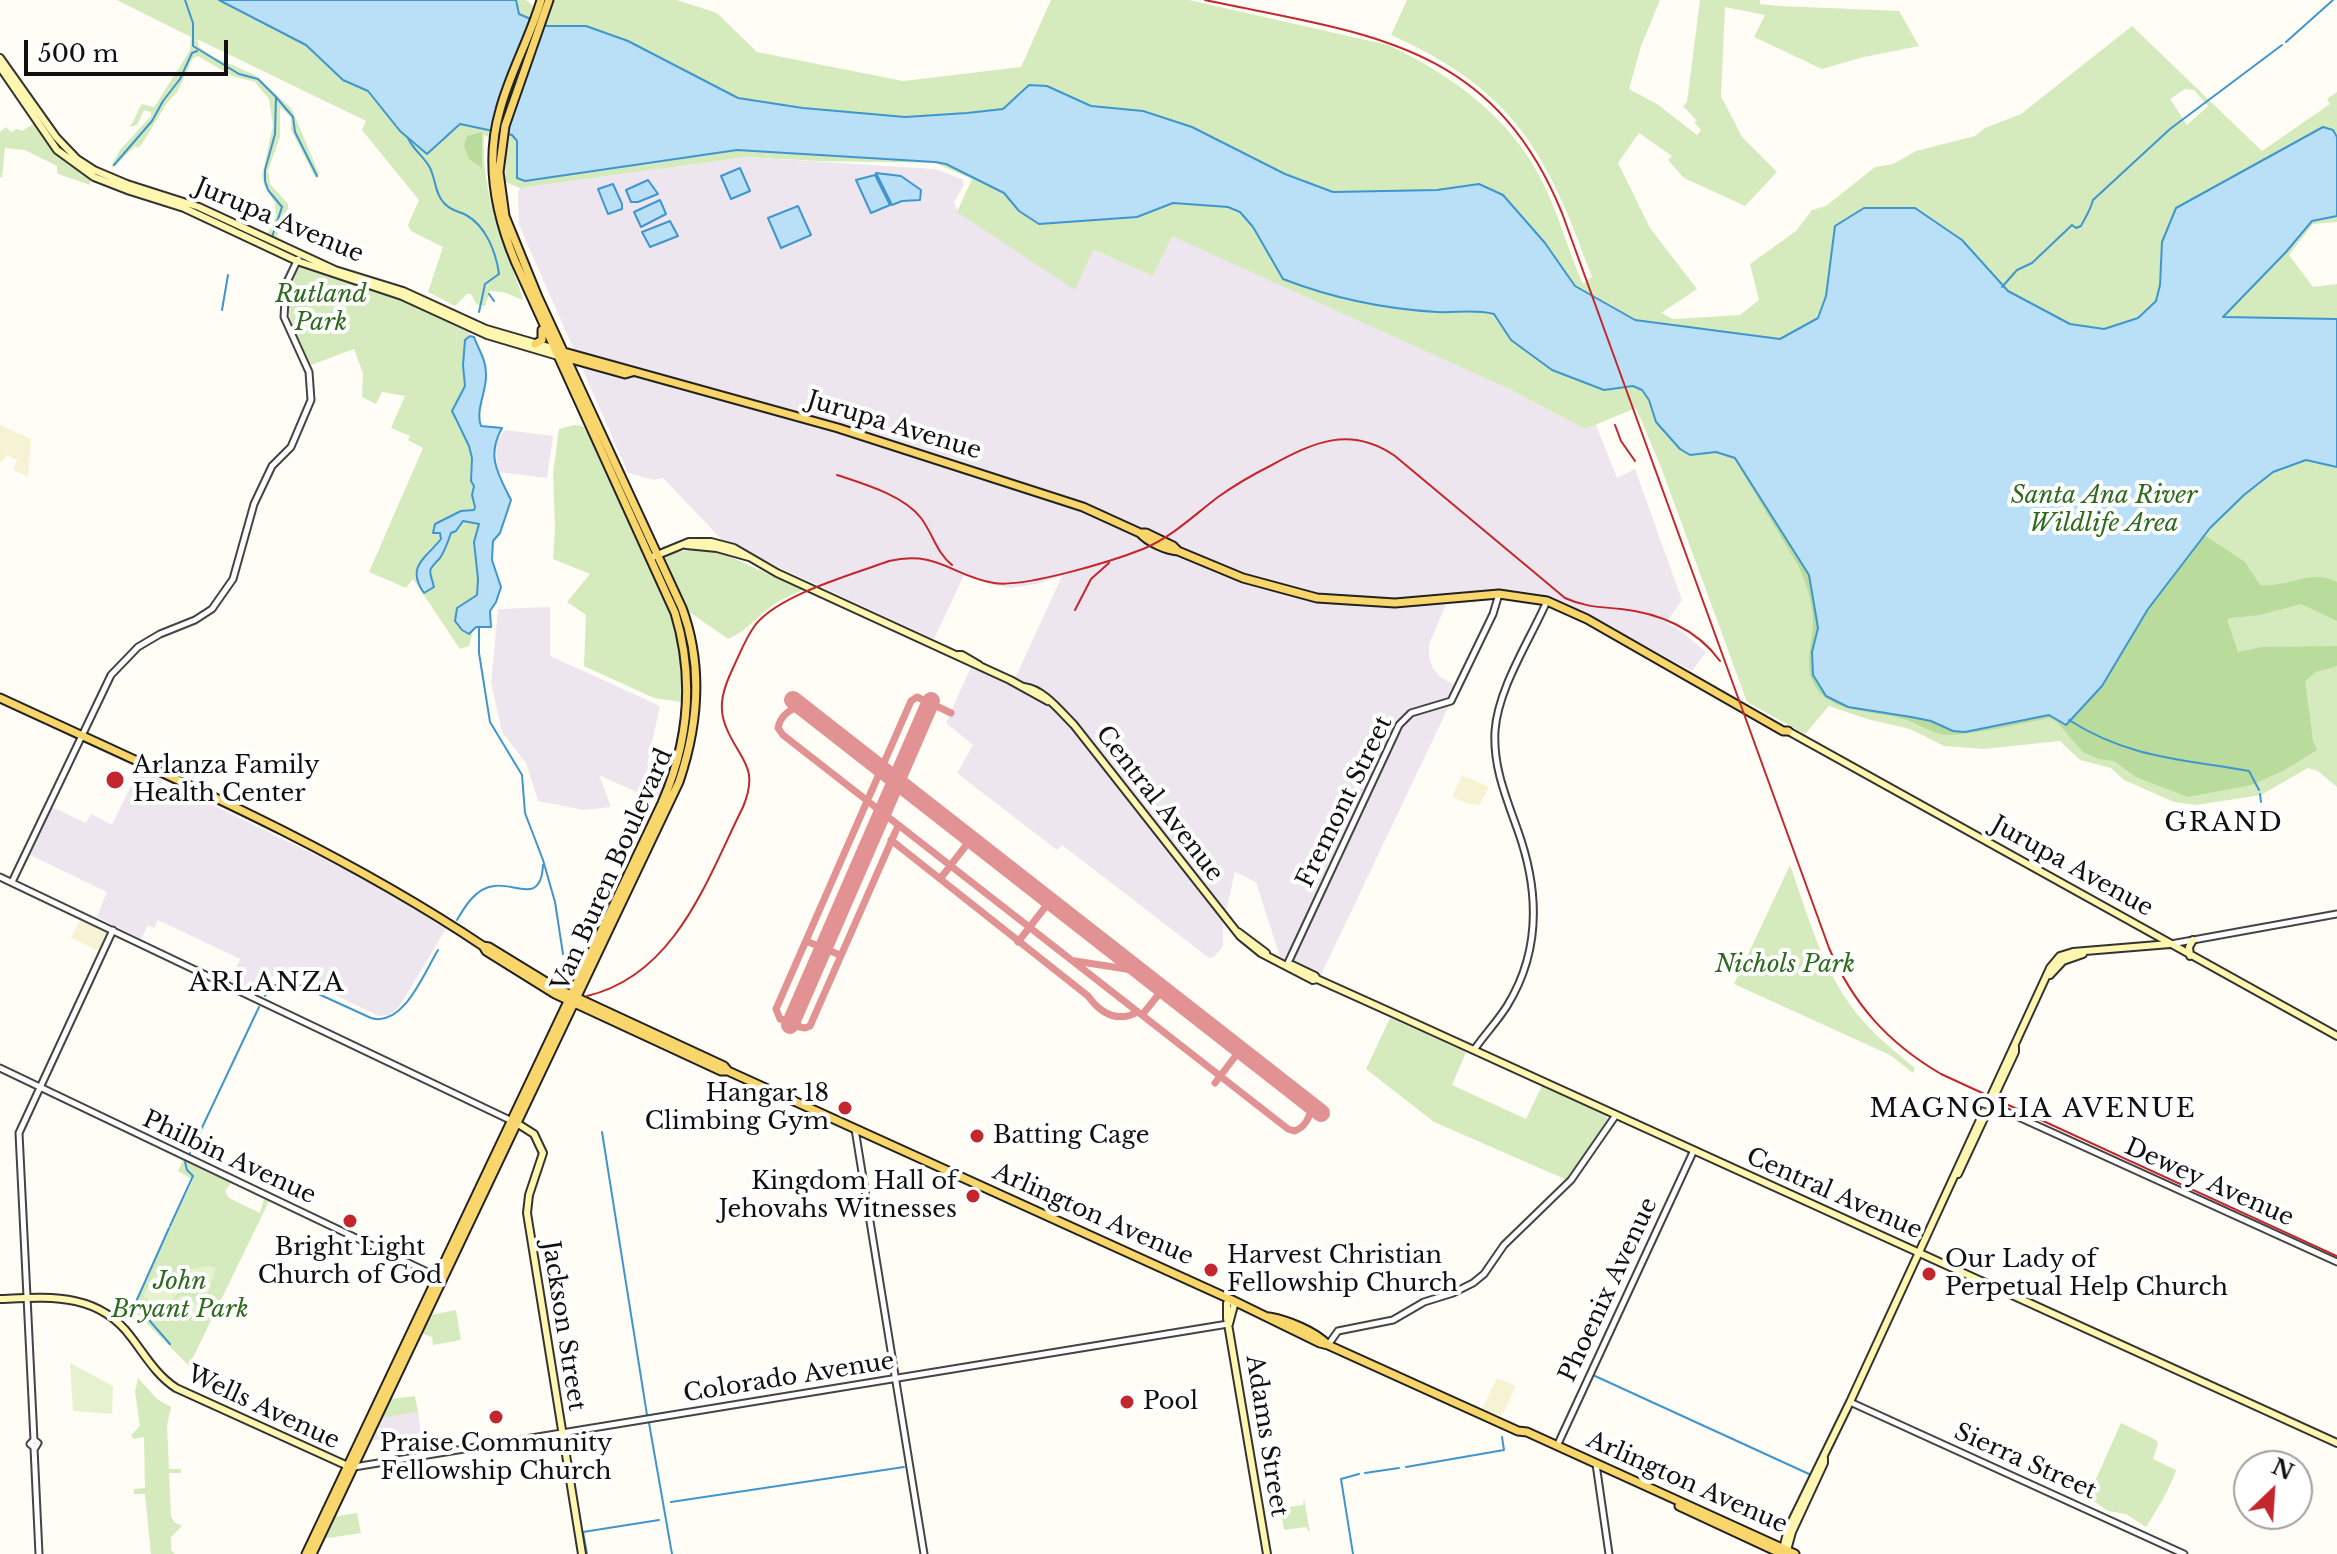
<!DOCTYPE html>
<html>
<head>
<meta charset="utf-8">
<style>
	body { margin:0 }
	#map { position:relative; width:2337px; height:1554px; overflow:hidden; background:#fffdf5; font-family:"Libre Baskerville",serif }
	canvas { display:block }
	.north { position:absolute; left:2233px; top:1450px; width:80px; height:80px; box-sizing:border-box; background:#fff; border:2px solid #a0a0a0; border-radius:50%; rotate:25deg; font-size:22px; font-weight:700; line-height:32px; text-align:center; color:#111 }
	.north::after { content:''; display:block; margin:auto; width:28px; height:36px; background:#c4262e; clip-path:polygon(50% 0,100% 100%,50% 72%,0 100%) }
	.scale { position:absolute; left:24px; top:40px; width:204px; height:36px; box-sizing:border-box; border:4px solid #111; border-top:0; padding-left:10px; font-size:24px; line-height:28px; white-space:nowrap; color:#111; -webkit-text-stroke:6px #fff; paint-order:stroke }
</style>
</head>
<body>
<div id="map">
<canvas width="2337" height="1554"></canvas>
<div class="north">N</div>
<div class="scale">500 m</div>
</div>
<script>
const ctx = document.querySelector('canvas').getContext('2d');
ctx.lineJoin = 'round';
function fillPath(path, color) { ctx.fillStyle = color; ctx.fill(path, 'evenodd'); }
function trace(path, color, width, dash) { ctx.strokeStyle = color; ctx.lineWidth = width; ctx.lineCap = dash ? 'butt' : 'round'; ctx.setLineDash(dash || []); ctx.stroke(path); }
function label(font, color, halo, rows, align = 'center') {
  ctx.font = font + ' "Libre Baskerville",serif'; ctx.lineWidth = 8; ctx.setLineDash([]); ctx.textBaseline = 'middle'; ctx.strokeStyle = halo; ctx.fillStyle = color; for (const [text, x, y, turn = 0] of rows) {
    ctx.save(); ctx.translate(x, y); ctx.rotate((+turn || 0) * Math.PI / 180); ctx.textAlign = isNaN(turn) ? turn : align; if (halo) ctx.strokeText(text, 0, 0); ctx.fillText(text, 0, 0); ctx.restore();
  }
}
fillPath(new Path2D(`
	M747 157 935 169 962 179 964 185 954 202 958 212 1075 289 1092 250 1153 276 1172 235 1509 389 1585 429 1596 425 1617 478 1635 469 1682 600 1666 623 1681 631 1706 652 1692 671 1583 612 1539 594 1512 590 1444 595 1445 607 1429 644V657L1432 667 1440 677 1458 687 1320 977 1280 957 1256 882 1235 872 1223 924V946L1214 957 1209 958 1062 845 1057 850 957 773 973 745 946 723 971 667 1012 685 1062 576 1036 584 1011 588 988 584 964 575 934 639 724 542 663 478 654 480 628 473 519 225 518 192 520 188Z
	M505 430 553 436 547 478 497 472 496 442Z
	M550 607V656L660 706 647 765 669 775 656 801 599 775 611 807 584 810 538 801 526 763 502 732 491 683 498 609Z
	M139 769 163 780 155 799 172 806 180 789 371 882 446 929 399 1007 389 1015 379 1016 289 973 265 978 259 992 231 980 240 959 158 920 154 928 148 925 141 939 97 917 107 892 30 855 52 807 86 823 91 814 112 825Z
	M418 1412 421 1433 370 1441 380 1418Z`), '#eee6ef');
fillPath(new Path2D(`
	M0 425 31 439 28 477 13 470 17 460 7 455 0 464Z
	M1462 775 1489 787 1480 805 1469 804 1452 797Z
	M80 920 108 933 99 951 71 938Z
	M1497 1378 1516 1386 1502 1416 1482 1409Z`), '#f6f3d4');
fillPath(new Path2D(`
	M117 0H526L548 18 555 0H677L717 13 757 52 903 81 1021 67 1051 0H1189L1388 45C1451 74 1511 118 1542 181 1559 214 1568 251 1583 284L1592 277C1547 154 1516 91 1391 35L1407 0H1660L1641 46 1629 89 1657 104 1697 135 1701 130 1694 122 1697 121 1683 106 1687 102 1700 0H1760V4L1780 6 1899 11 1919 46 1864 57 1822 69 1754 37 1765 15 1725 7 1721 96 1742 137 1777 172 1745 206 1684 178 1668 160 1672 156 1639 133 1618 163 1650 228 1697 289 1661 313 1673 319 1740 315 1759 300 1750 264 1796 231 1812 210 1826 206 1875 167 1893 164 1916 151 1975 136 1985 128 2021 114 2132 26 2262 151 2330 104 2327 99 2337 92V222L2313 224 2289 255 2313 287 2337 284V787L2318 771 2308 768 2261 795 2196 805 2174 802 2124 780 2111 768 2080 760 2060 741 1984 749 1944 746 1910 729 1867 719 1829 706 1805 734 1747 702 1662 470 1636 408 1585 429 1509 389 1172 236 1153 276 1093 250 1075 290 957 212 972 179 935 163 818 161 747 157 520 188 505 182 506 149 498 142 484 135C480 196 508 249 523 300L503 292 490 291 485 306 477 305 471 294H467L455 306 428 292 443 247 411 231 408 225 419 200 362 130 366 121 197 39 199 47 214 57 255 75 292 109 319 174 316 179 291 130V117L280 107V137L268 170 270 184 288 204V209L276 239 267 235 276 216 275 203 264 185 262 175 273 126 269 99 255 82 232 76 198 56 193 58 178 91 167 103 142 144 138 148 135 146 113 168 111 166 120 150 151 116V112L144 110 137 125 129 127C136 120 136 112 142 104L154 107 157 103 190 50 191 37ZM2185 89 2194 90 2208 106 2187 125 2170 99Z
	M33 124 62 159 90 179V185L61 175 57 173V166L25 150 5 148 2 178 0 177V132L6 127 11 132 17 129 22 131Z
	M300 266 395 297 470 333C460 353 468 367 465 387 463 399 452 402 454 415 456 427 466 438 470 449 473 460 469 470 471 480 474 491 477 499 474 510L461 511 435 524 434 533H441V539C438 543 434 545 430 548 420 558 416 582 424 593L434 587 429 573 430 567 440 558 451 533 463 521 479 523 474 542 478 569 477 596 457 608 455 621 469 634 473 631 469 646 460 649 413 579 406 588 369 572 423 448 408 440 410 436 391 428 405 396 382 392 376 404 362 397 363 373 354 349 311 365C297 335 272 295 300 266Z
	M574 425 583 426 596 448C621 503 701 646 681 702L654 698 584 666 586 615 567 602 590 574 553 559 555 528 553 474 559 429Z
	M699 549 720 552 803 590C791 595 779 600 769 608 752 621 749 629 728 639L688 611 665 557 667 553Z
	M1790 865C1809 919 1825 979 1864 1022 1879 1039 1898 1054 1915 1068L1913 1073 1890 1055 1734 984Z
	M1390 1018 1466 1052 1452 1085 1526 1119 1542 1086 1606 1115 1607 1120 1567 1180 1434 1122 1366 1069Z
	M183 1160 231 1183 225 1191 229 1198 260 1213 264 1199 269 1201 189 1366 132 1308 193 1180 178 1171Z
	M456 1310 461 1340 433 1345 432 1337 421 1333 430 1315Z
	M138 1378 157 1399 171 1407 167 1425 169 1469H181V1473H169L171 1516 174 1522 182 1526 171 1537V1550L175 1554H151L145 1494H134V1489L145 1488 144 1437 133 1439 131 1435 140 1426 135 1392Z
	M415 1396 418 1412 382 1418 390 1399Z
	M2121 1423 2156 1440 2158 1444 2153 1459 2176 1470C2172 1485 2154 1515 2146 1527L2126 1514 2108 1511 2088 1497Z
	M1304 1498 1310 1533 1306 1527 1284 1530 1280 1508 1303 1505Z
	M357 1513 361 1533 322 1539 333 1517Z`), '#d5ebbd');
fillPath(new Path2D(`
	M482 132V168L469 159 464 146 467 136Z
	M1732 455 2198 531 2245 562 2260 585C2288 588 2311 568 2337 582V621L2301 604 2260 615 2230 618 2227 620 2238 652 2262 647 2337 646V666L2316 672 2305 681 2313 741 2317 750 2283 771 2251 785 2188 797 2136 777 2114 761 2099 759 2083 752 2058 723 2050 718C2016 724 1981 734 1947 735 1934 735 1919 724 1907 720 1878 710 1827 715 1813 682 1804 664 1813 640 1813 621 1812 602 1807 584 1799 567Z`), '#b9dc9c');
fillPath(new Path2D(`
	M208 1266 216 1268 207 1295 203 1296 178 1281 189 1270Z
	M154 1276 179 1290 168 1310 143 1296Z
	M180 1295 198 1304 197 1309 187 1321 174 1312V1306Z
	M70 1363 113 1386 112 1414 73 1411Z`), '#e6f2cf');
const water = new Path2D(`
	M219 0H516L519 14 547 26H586L628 41 738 98 803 108 905 117 967 113 1003 109 1029 85 1047 86 1091 106 1143 111 1192 127 1285 174 1333 192 1437 190 1479 184 1503 195 1545 243 1575 286 1635 320 1780 339 1818 318 1826 296 1835 226 1864 208H1915L1962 240 2008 291 2070 324 2104 329 2138 318 2156 301 2160 285 2162 242 2176 208 2323 127 2333 130 2337 137V216L2312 221 2286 252 2223 317 2337 319V467L2306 460 2273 472 2244 495 2210 528 2148 609 2102 686 2066 725 2049 715 1965 732 1953 731 1931 721 1911 717 1848 707 1826 696 1813 675 1812 652 1818 628 1809 575 1735 458 1716 452 1690 455 1680 449 1656 422 1649 400 1642 390 1633 386 1604 390 1552 370 1511 340 1494 314C1474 309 1457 313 1437 312 1385 309 1332 298 1283 279L1253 227 1240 212 1228 207 1173 203 1137 217 1039 224 1019 211 1004 193 946 164 935 162 737 150 525 181 517 178V141L512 135 460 124 427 154 400 131 368 91 343 80 306 45Z
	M740 168 750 191 731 199 721 176Z
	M876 173 901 176 921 190 920 200 902 201 892 205Z
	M875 175 890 205 871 213 856 180Z
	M648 180 658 194 638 202H631L626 190Z
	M613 184 622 204V209L608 214 598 189Z
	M660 200 666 214 641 227 634 212Z
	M798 206 811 235 781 248 768 218Z
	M670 221 678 236 650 247 642 232Z
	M470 336 474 337C479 351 486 359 486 374 487 391 475 410 481 426L502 428C486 456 498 474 511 500L500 533 493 541 492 560 501 587 496 602 490 611 491 627H476L469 634 462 630 455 621 457 608 477 595 478 579 474 542 479 524 463 521 456 531 451 533C448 541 445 551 440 558 427 572 429 568 434 587L424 593C405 566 427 557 441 539L440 533H433L435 524 461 511 474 510 475 507 472 495 474 486 471 481 472 458 469 446 452 411 465 386 463 365 465 340Z`);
fillPath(water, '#b9e0f7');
trace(water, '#3f96cf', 2);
trace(new Path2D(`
	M185 0 193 23V46L239 74 258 79 276 97 275 134 265 170V181L268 190 282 207 272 237
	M2286 42 2333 0
	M276 97 293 117 295 132 317 176
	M408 138C413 150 424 156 430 168 436 180 435 194 444 203 451 211 458 211 466 215 486 226 496 252 499 274L485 284 479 312
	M114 165 152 121 163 101 180 79 192 53 197 51
	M2002 287 2017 270 2032 263 2072 225 2076 228 2081 226C2086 216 2090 211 2093 200L2170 129 2282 45
	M489 294 494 301
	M222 310 228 275
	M479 628V653L490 722 522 775 525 813 543 860 555 902 563 954
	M2069 720C2128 758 2182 759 2249 771L2259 790
	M2260 794 2261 802
	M457 920C465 906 476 888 494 886 514 882 541 906 543 865
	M265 996 272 986 290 981 371 1018C403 1028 424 973 438 950
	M602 1132 647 1415
	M190 1153 259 1007
	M170 1226 193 1176 187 1170 185 1162
	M169 1228 135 1304 170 1344
	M1595 1376 1809 1474
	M649 1423 672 1554
	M1406 1467 1504 1450 1502 1437
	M1365 1473 1399 1468
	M671 1502 904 1467
	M587 1554 583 1532 659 1520
	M1353 1554 1341 1479 1359 1474`), '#3f96cf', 2);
trace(new Path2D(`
	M930 703 951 713
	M801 706C790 709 780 716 778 728L783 735 1288 1129 1294 1131C1305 1128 1311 1116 1311 1105
	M898 826 810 1026 805 1028 799 1027 794 1016 786 1020 780 1019 776 1009 911 701 917 697 930 703
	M891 840 1088 996C1101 1014 1117 1023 1138 1012
	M940 879 971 839
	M806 941 840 955
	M1018 942 1050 901
	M1075 961 1139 971
	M1142 1015 1163 989
	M1215 1083 1240 1050`), '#e29292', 7);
trace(new Path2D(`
	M793 700 1321 1113
	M790 1025 931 701`), '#e29292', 18);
const tertiary = new Path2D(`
	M0 877 512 1121
	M12 882 111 675 138 647 160 634 195 620 212 609 233 579 254 504 272 466 291 447 311 400 309 372 284 317 286 284 298 259
	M2171 944 2337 914
	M1287 965 1399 725 1411 713 1451 701 1493 614 1499 594
	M1474 1050C1484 1035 1497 1022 1507 1006 1541 951 1539 890 1518 831 1506 797 1493 767 1495 731 1498 688 1530 640 1547 601
	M0 1068 440 1278
	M2003 1110 2337 1262
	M855 1129 924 1554
	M1328 1345 1338 1331 1393 1320 1424 1302 1453 1293 1473 1283 1484 1274 1504 1245 1571 1180 1616 1115
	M1850 1402 2184 1554
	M34 1440 19 1133 113 930
	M34 1440 38 1443 35 1448 30 1444Z
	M1557 1446 1694 1150
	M34 1448 39 1554
	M1596 1464 1609 1554
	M354 1467 1228 1324`);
const secondary = new Path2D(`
	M0 58 56 137 77 159 94 170 127 184 199 207 335 270 403 291 486 329 555 349
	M0 67 57 150 94 177 130 191 184 208 297 261 402 296 487 335 558 356
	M686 545 717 548 749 557
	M650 558 689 542H711L734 548 777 573 1010 680 1048 701
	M958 655H962L979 665
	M1024 687C1043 689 1060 711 1074 725L1240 936 1261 953 1313 980 1317 979 1388 1011 2337 1443
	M1788 731 2337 1036
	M1238 932 1266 953
	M2190 956 2189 947 2193 940
	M1287 965H1292L1315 976 1317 979
	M2050 975 2063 961 2083 954
	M515 1122 534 1134 543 1153 529 1195 527 1213 582 1554
	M1958 1174 2015 1052V1047
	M0 1299C49 1297 98 1292 131 1337 145 1355 156 1375 176 1388L350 1467
	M1232 1300 1227 1303V1318L1267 1554
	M1229 1324 1234 1305 1232 1301
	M1782 1553 1788 1529 1850 1402 2050 968 2060 956 2073 952 2170 944
	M1786 1554 1792 1532 1824 1463V1458`);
const primary = new Path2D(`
	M535 344 542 340V330
	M564 352 838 428 1083 507 1140 533H1146L1173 546 1178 551 1243 578 1317 598 1395 603 1499 594 1547 601 1587 619 1783 731H1788
	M564 357 625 374 632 372
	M1140 533C1148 542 1166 550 1178 551
	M0 698C164 774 332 845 483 946L486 951 555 994 721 1071H728
	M483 946 489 947 556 988 724 1066 728 1071 1232 1300 1320 1343 1328 1345 1518 1431 1527 1432 1795 1554
	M1269 1317C1287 1320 1315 1331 1328 1345
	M1679 1506 1782 1554
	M306 1554 662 803C689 741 695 679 675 613L515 261C495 213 485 161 500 110 510 72 530 38 541 0
	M312 1554 679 782C698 726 703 665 682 608L538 297 505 216 499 172 505 126 549 0`);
trace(tertiary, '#444', 9);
trace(secondary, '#333', 10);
trace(primary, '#222', 11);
trace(tertiary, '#fff', 5);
trace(secondary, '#fff6b0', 6);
trace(primary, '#f9d66b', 7);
trace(new Path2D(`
	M1205 0C1365 34 1492 41 1562 213L1829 948C1853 1004 1888 1043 1941 1074L2337 1256
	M1615 425 1621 441 1635 461
	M837 475C864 484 903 495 921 518 933 534 936 552 952 565
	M1075 610 1091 579 1109 563
	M587 996C676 975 707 879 743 807 760 766 739 760 726 727 717 706 724 687 733 668 740 653 746 637 756 624 781 594 851 575 889 561 938 550 952 576 994 583 1024 588 1113 561 1143 549 1172 537 1193 516 1218 497 1235 485 1252 475 1270 466 1314 442 1350 425 1395 456L1565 598C1584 607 1601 607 1621 609 1659 613 1697 629 1720 661`), '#c4262e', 2);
const tertiaryBridge = new Path2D(`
	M1977 1102 2003 1110`);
trace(tertiaryBridge, '#444', 9, []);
trace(tertiaryBridge, '#fff', 5);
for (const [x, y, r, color] of [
	[115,780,10,"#c4262e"],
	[845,1108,8,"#c4262e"],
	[977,1136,8,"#c4262e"],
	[973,1196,8,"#c4262e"],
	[350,1221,8,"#c4262e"],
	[1211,1270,8,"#c4262e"],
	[1929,1274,8,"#c4262e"],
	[1127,1402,8,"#c4262e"],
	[496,1417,8,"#c4262e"]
]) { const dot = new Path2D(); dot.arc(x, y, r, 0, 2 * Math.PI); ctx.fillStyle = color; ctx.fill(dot); trace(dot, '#fff', 3); }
label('24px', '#111', '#fff', [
	["Jurupa Avenue",279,221,23],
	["Jurupa Avenue",894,426,17],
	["Fremont Street",1345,802,-64],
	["Central Avenue",1159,804,52],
	["Jurupa Avenue",2072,867,29],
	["Van Buren Boulevard",613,870,-66],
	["Philbin Avenue",229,1158,25],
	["Dewey Avenue",2209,1183,24],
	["Central Avenue",1834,1194,24],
	["Arlington Avenue",1093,1215,24],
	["Phoenix Avenue",1609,1290,-65],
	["Jackson Street",563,1326,81],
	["Colorado Avenue",789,1378,-9],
	["Wells Avenue",263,1408,25],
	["Adams Street",1266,1436,81],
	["Sierra Street",2025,1462,24],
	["Arlington Avenue",1687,1483,24]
]);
label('italic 24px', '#2f6b1f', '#fff', [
	["Rutland",321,295],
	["Park",321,323],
	["Santa Ana River",2104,496],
	["Wildlife Area",2104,524],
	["Nichols Park",1785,965],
	["John",180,1282],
	["Bryant Park",180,1310]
]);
label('24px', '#111', '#fff', [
	["Arlanza Family",133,766],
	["Health Center",133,794],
	["Hangar 18",829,1094,"right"],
	["Climbing Gym",829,1122,"right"],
	["Batting Cage",993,1136],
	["Kingdom Hall of",957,1182,"right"],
	["Jehovahs Witnesses",957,1210,"right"],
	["Bright Light",350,1248,"center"],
	["Church of God",350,1276,"center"],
	["Harvest Christian",1227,1256],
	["Fellowship Church",1227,1284],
	["Our Lady of",1945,1260],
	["Perpetual Help Church",1945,1288],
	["Pool",1143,1402],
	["Praise Community",496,1444,"center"],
	["Fellowship Church",496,1472,"center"]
], 'left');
ctx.letterSpacing = '2px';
label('26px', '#111', '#fff', [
	["GRAND",2224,824],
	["ARLANZA",267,984],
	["MAGNOLIA AVENUE",2033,1110]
]);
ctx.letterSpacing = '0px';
</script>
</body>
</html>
